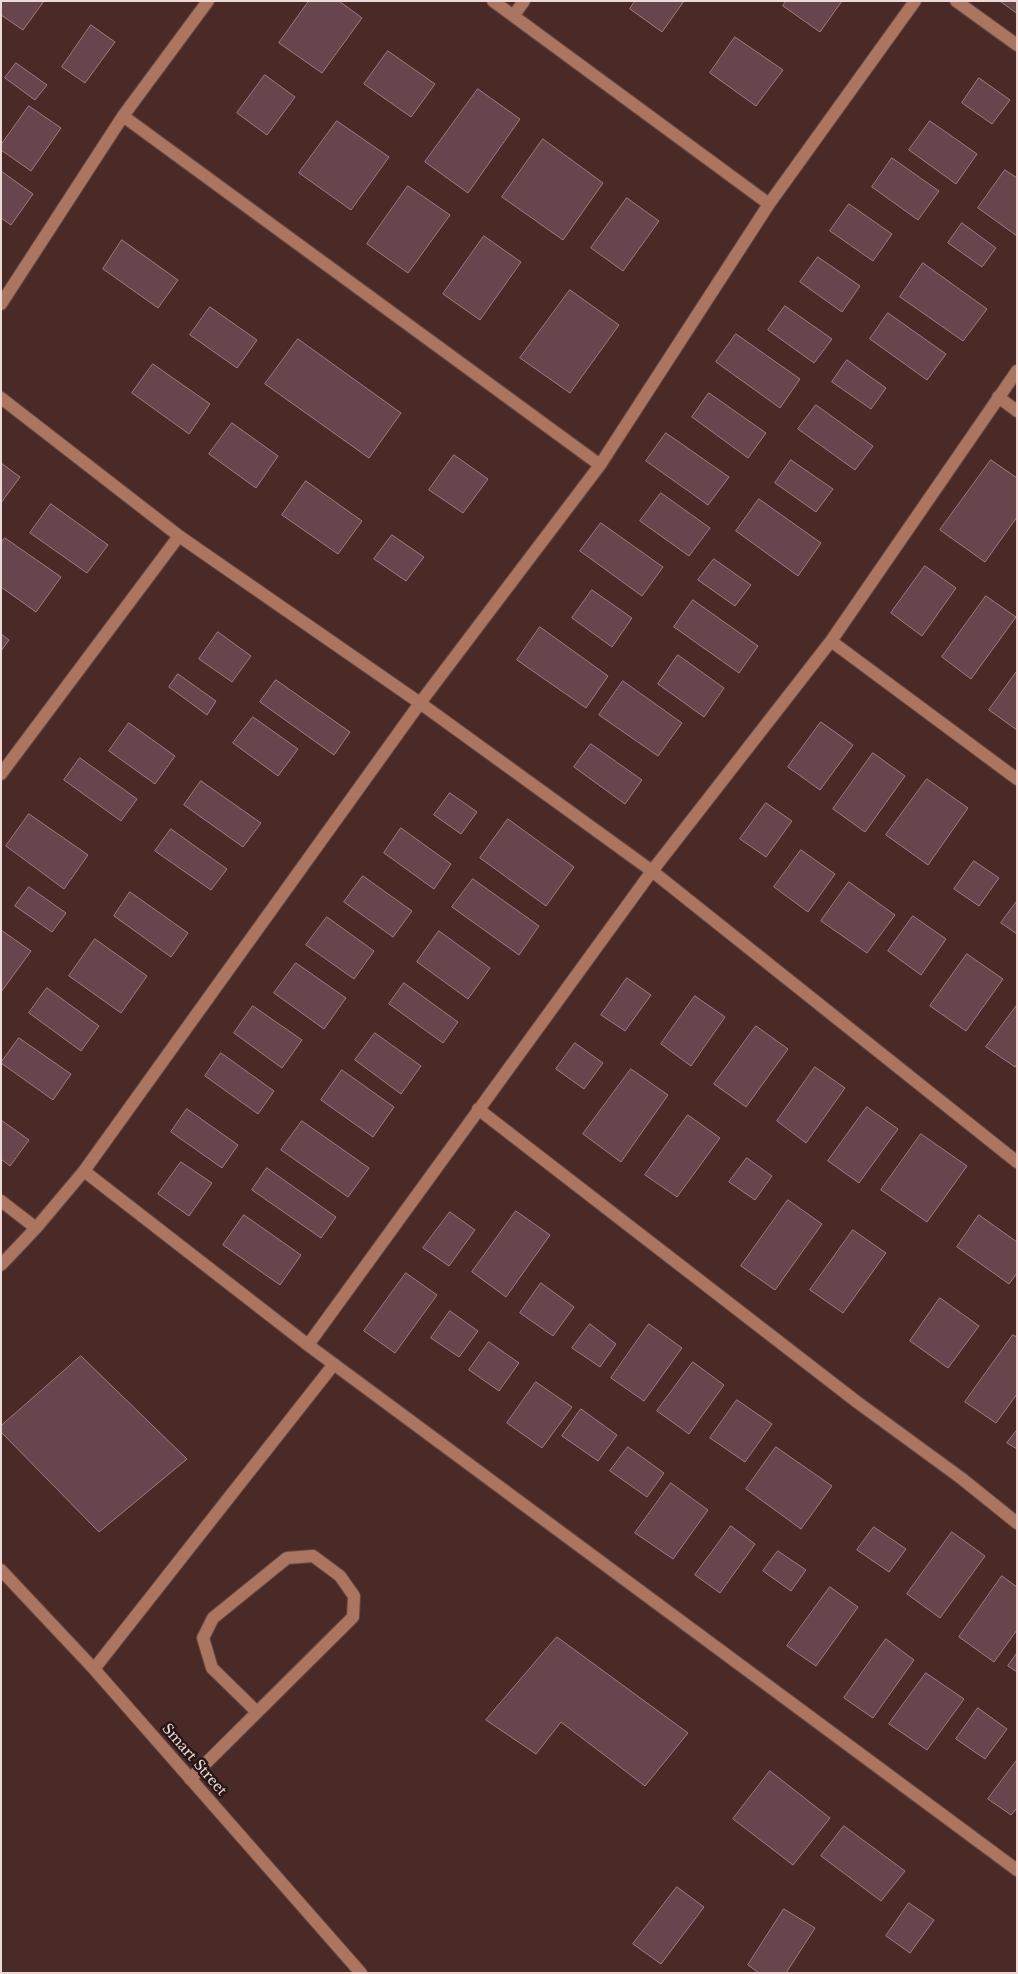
<!DOCTYPE html>
<html>
<head>
<meta charset="utf-8">
<style>
	body { margin:0 }
	#map { position:relative; width:1018px; height:1974px; overflow:hidden; background:#4a2a27; font-family:"Libre Baskerville",serif }
	canvas { display:block }
	.frame { position:absolute; inset:0; border:2px solid #efd9d7; pointer-events:none }
</style>
</head>
<body>
<div id="map">
<canvas width="1018" height="1974"></canvas>
<div class="frame"></div>
</div>
<script>
const ctx = document.querySelector('canvas').getContext('2d');
ctx.lineJoin = 'round';
function fillPath(path, color) { ctx.fillStyle = color; ctx.fill(path, 'evenodd'); }
function trace(path, color, width, dash) { ctx.strokeStyle = color; ctx.lineWidth = width; ctx.lineCap = dash ? 'butt' : 'round'; ctx.setLineDash(dash || []); ctx.stroke(path); }
function label(font, color, halo, rows, align = 'center') {
  ctx.font = font + ' "Libre Baskerville",serif'; ctx.lineWidth = 5; ctx.setLineDash([]); ctx.textBaseline = 'middle'; ctx.strokeStyle = halo; ctx.fillStyle = color; for (const [text, x, y, turn = 0] of rows) {
    ctx.save(); ctx.translate(x, y); ctx.rotate((+turn || 0) * Math.PI / 180); ctx.textAlign = isNaN(turn) ? turn : align; if (halo) ctx.strokeText(text, 0, 0); ctx.fillText(text, 0, 0); ctx.restore();
  }
}
const building = new Path2D(`
	M1 1H44L23 30 1 15Z
	M309 1H339L362 18 322 73 279 43Z
	M635 1H684L662 32 630 9Z
	M786 1H842L820 32 783 6Z
	M1000 1H1017V13Z
	M91 25 115 42 85 83 62 67Z
	M735 37 783 70 756 106 710 73Z
	M388 51 435 84 411 117 364 84Z
	M16 63 47 85 35 100 5 78Z
	M265 75 295 97 267 135 237 113Z
	M979 78 1010 100 992 124 962 103Z
	M478 89 520 119 468 193 425 162Z
	M29 106 61 128 31 171 1 150V145Z
	M337 121 389 157 351 210 299 173Z
	M930 121 977 154 956 184 909 150Z
	M543 139 603 183 563 240 502 197Z
	M892 158 939 191 918 220 872 187Z
	M1005 170 1017 178V236L978 208Z
	M1 171 33 194 11 225 1 218Z
	M408 186 450 215 408 273 367 244Z
	M627 198 659 221 623 271 591 248Z
	M849 204 892 234 873 261 830 231Z
	M962 223 996 248 982 267 948 243Z
	M484 236 521 262 480 320 443 294Z
	M122 240 178 280 158 308 103 269Z
	M818 257 860 286 842 312 800 282Z
	M923 263 987 309 963 341 900 297Z
	M570 290 619 325 570 393 520 358Z
	M785 306 832 339 814 363 768 330Z
	M210 307 257 340 237 368 190 335Z
	M888 313 946 354 927 380 870 339Z
	M736 334 800 379 780 408 716 362Z
	M298 339 401 413 369 458 265 384Z
	M847 360 886 388 871 409 832 382Z
	M153 364 210 404 189 434 132 393Z
	M709 393 766 433 748 458 692 417Z
	M816 405 873 446 855 470 798 429Z
	M232 423 278 456 256 488 209 454Z
	M666 433 729 477 708 505 646 461Z
	M454 455 488 479 463 513 429 490Z
	M791 460 833 489 816 512 775 483Z
	M991 460 1017 478V517L985 562 940 530Z
	M1 463 20 477 1 503Z
	M306 481 362 521 338 554 282 515Z
	M661 493 710 528 689 556 640 521Z
	M759 499 821 543 798 576 736 531Z
	M51 504 108 545 87 573 30 533Z
	M601 523 663 567 642 596 580 551Z
	M392 535 424 557 406 581 374 559Z
	M5 538 61 577 36 612 1 587V543Z
	M714 559 751 585 735 606 698 580Z
	M925 566 956 588 922 636 891 613Z
	M592 590 632 618 612 647 572 618Z
	M986 596 1016 617 971 679 942 657Z
	M693 600 758 646 739 673 674 627Z
	M540 627 608 676 586 708 517 660Z
	M218 632 251 656 232 682 199 659Z
	M1 634 9 640 1 651Z
	M678 655 724 688 704 717 658 684Z
	M1017 671V730L989 710Z
	M178 674 216 701 207 715 169 687Z
	M276 680 350 732 334 755 260 702Z
	M623 681 682 723 658 756 599 715Z
	M253 717 298 749 278 776 233 743Z
	M821 722 853 745 820 790 788 767Z
	M129 723 175 756 155 784 109 751Z
	M591 744 642 780 625 804 574 767Z
	M873 753 905 776 865 832 833 809Z
	M80 758 137 799 121 821 64 780Z
	M927 779 968 808 928 865 886 835Z
	M201 781 261 823 243 847 184 805Z
	M450 793 477 812 461 834 434 815Z
	M766 803 792 821 766 857 740 839Z
	M29 814 88 855 64 889 6 846Z
	M508 819 574 867 546 906 480 858Z
	M401 828 451 864 434 889 384 853Z
	M171 829 227 869 211 890 155 851Z
	M801 850 835 874 808 912 774 887Z
	M974 861 999 878 979 906 954 889Z
	M363 876 412 911 393 937 344 902Z
	M473 879 539 926 519 955 452 907Z
	M849 882 895 915 867 953 821 921Z
	M29 887 66 913 52 932 15 906Z
	M130 892 188 933 171 957 114 916Z
	M1017 901V934L1001 923Z
	M913 916 946 939 921 975 888 951Z
	M327 917 374 951 354 979 306 945Z
	M1 930 31 951 1 992Z
	M439 931 490 968 468 999 417 962Z
	M95 939 147 976 121 1013 69 976Z
	M967 954 1003 979 966 1031 930 1006Z
	M296 963 346 998 324 1029 274 993Z
	M627 978 651 995 625 1031 601 1015Z
	M404 983 458 1022 443 1043 389 1004Z
	M47 988 99 1026 81 1051 29 1013Z
	M695 996 725 1017 691 1066 661 1044Z
	M1017 1005V1064L1015 1067 986 1047Z
	M253 1006 302 1040 282 1068 234 1033Z
	M756 1026 788 1049 746 1107 714 1084Z
	M375 1033 421 1066 401 1094 355 1060Z
	M19 1038 71 1074 53 1100 1 1063Z
	M575 1043 603 1063 584 1089 556 1069Z
	M221 1053 274 1091 258 1114 205 1076Z
	M815 1067 845 1088 806 1143 777 1121Z
	M631 1069 668 1095 621 1162 583 1134Z
	M342 1070 394 1107 373 1137 321 1100Z
	M867 1107 898 1129 859 1183 828 1161Z
	M187 1109 238 1145 222 1168 171 1132Z
	M688 1115 720 1138 677 1197 645 1175Z
	M1 1120 29 1140 10 1166 1 1159Z
	M302 1121 369 1168 348 1197 281 1150Z
	M921 1134 967 1166 927 1222 881 1190Z
	M747 1158 772 1176 755 1200 729 1182Z
	M181 1162 212 1183 189 1216 158 1194Z
	M267 1168 336 1217 321 1238 252 1190Z
	M788 1200 822 1224 775 1290 741 1266Z
	M516 1211 550 1235 506 1297 472 1272Z
	M450 1212 475 1230 449 1266 423 1248Z
	M244 1215 301 1255 280 1285 223 1245Z
	M979 1215 1017 1242V1273L1009 1284 957 1247Z
	M853 1230 886 1253 843 1313 810 1290Z
	M406 1273 437 1295 395 1353 364 1331Z
	M541 1283 574 1307 553 1336 520 1313Z
	M940 1298 979 1326 948 1368 910 1341Z
	M450 1311 478 1331 459 1357 431 1338Z
	M590 1324 616 1344 600 1367 572 1348Z
	M649 1324 682 1348 644 1401 611 1378Z
	M1013 1335 1017 1337V1394L996 1423 965 1402Z
	M489 1342 519 1363 499 1391 469 1370Z
	M81 1356 187 1459 99 1532 1 1432V1426Z
	M693 1362 724 1385 689 1434 657 1411Z
	M536 1382 572 1407 542 1448 507 1423Z
	M737 1400 772 1424 745 1462 710 1438Z
	M581 1409 617 1435 598 1461 562 1436Z
	M1017 1430V1449L1007 1443Z
	M628 1447 664 1473 647 1497 610 1471Z
	M776 1447 832 1486 801 1529 746 1489Z
	M671 1483 708 1510 673 1559 635 1533Z
	M731 1526 755 1544 720 1593 695 1575Z
	M874 1527 906 1549 889 1572 857 1550Z
	M952 1532 985 1556 940 1618 907 1594Z
	M778 1551 806 1570 791 1591 763 1571Z
	M1002 1576 1017 1587V1630L994 1662 959 1637Z
	M830 1587 858 1607 816 1666 787 1646Z
	M557 1637 688 1733 645 1786 561 1722 536 1754 486 1720Z
	M886 1639 914 1660 873 1718 844 1698Z
	M1017 1653V1672L1008 1666Z
	M926 1673 964 1699 927 1750 889 1724Z
	M978 1708 1007 1729 985 1759 956 1739Z
	M1017 1760V1808L1011 1815 988 1799Z
	M770 1771 830 1818 793 1865 733 1819Z
	M844 1826 905 1871 881 1901 821 1856Z
	M677 1887 704 1907 661 1964 633 1944Z
	M909 1903 934 1920 910 1953 886 1936Z
	M784 1909 815 1928 786 1973H759L748 1965Z`);
fillPath(building, '#67454c');
trace(building, '#a17b82', 1);
const minor = new Path2D(`
	M493 1 769 204
	M956 1 1017 45
	M514 15 524 1
	M123 116 600 465
	M1 304 123 116 208 1
	M998 397 1017 411
	M1 398 179 536 420 703 652 871 1017 1162
	M831 641 1017 779
	M1 774 179 536
	M478 1109 857 1402 961 1478 1017 1523
	M84 1171 308 1345 1017 1870
	M1 1201 36 1228
	M1 1265 36 1228 84 1171 420 703 600 465 769 204 915 1
	M308 1345 652 871 831 641 1017 371
	M1 1570 94 1669 361 1973
	M94 1669 334 1364
	M190 1779 353 1617 354 1596 340 1576 313 1556 287 1558 213 1618 203 1638 212 1668 257 1712`);
trace(minor, '#644643', 14);
trace(minor, '#ab755f', 12);
label('14px', '#efd9d7', '#261716', [
	["Smart Street",194,1760,49]
]);
</script>
</body>
</html>
